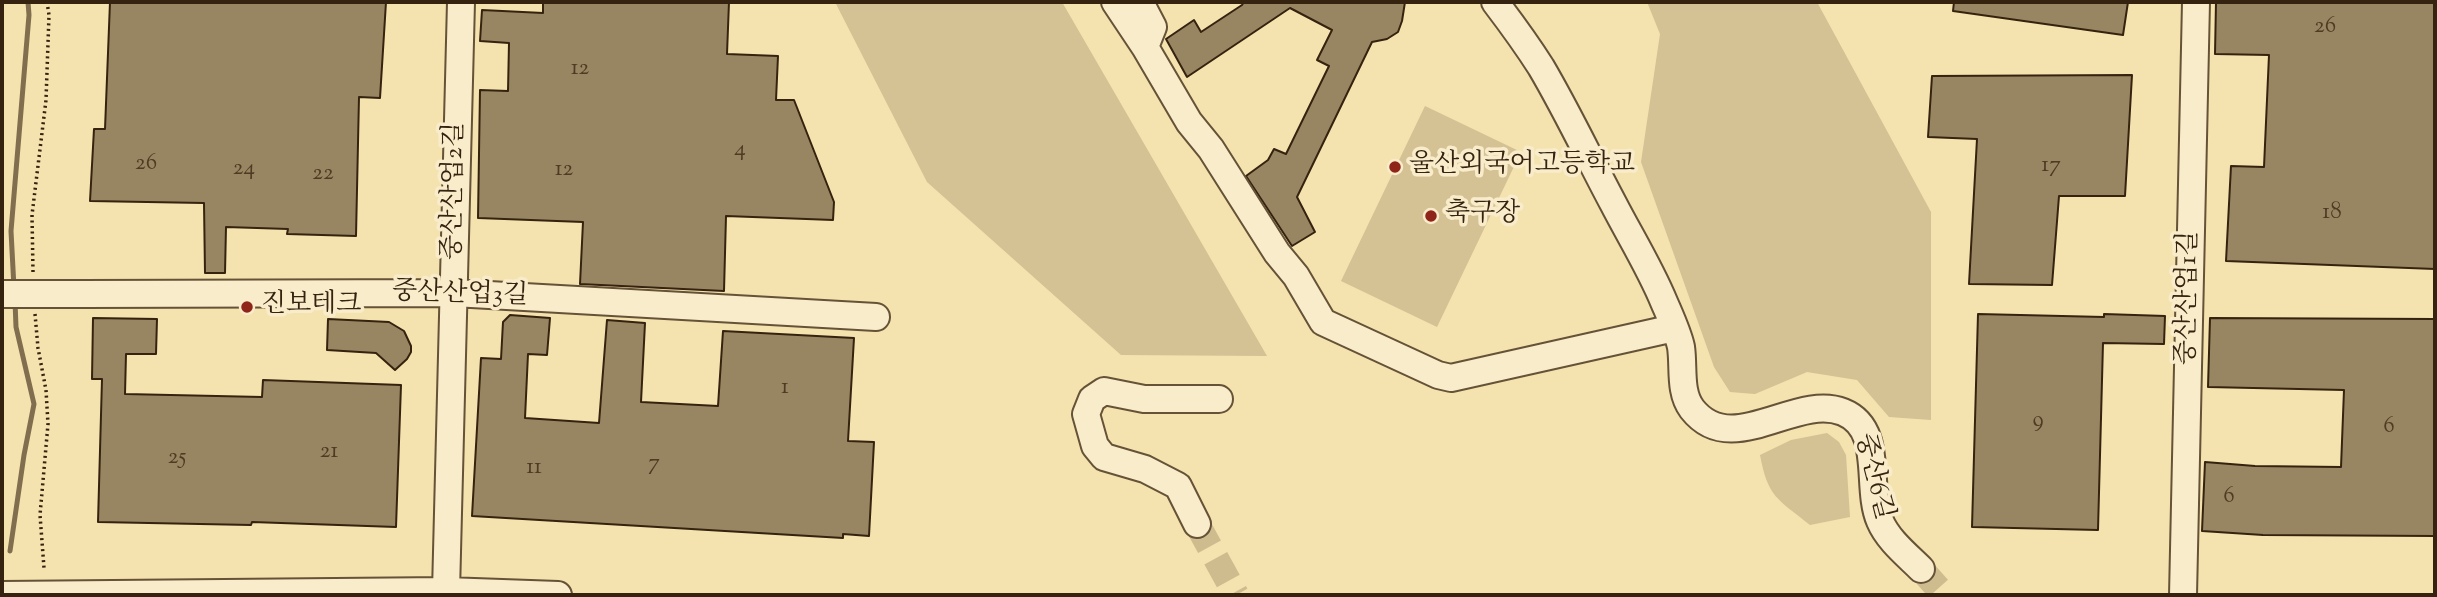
<!DOCTYPE html>
<html>
<head>
<meta charset="utf-8">
<style>
	body { margin:0 }
	#map { position:relative; width:2437px; height:597px; overflow:hidden; background:#f4e2af; font-family:"Sorts Mill Goudy",serif }
	canvas { display:block }
	.frame { position:absolute; inset:0; border:4px solid #35220f; pointer-events:none }
</style>
</head>
<body>
<div id="map">
<canvas width="2437" height="597"></canvas>
<div class="frame"></div>
</div>
<script>
const ctx = document.querySelector('canvas').getContext('2d');
ctx.lineJoin = 'round';
function fillPath(path, color) { ctx.fillStyle = color; ctx.fill(path, 'evenodd'); }
function trace(path, color, width, dash) { ctx.strokeStyle = color; ctx.lineWidth = width; ctx.lineCap = dash ? 'butt' : 'round'; ctx.setLineDash(dash || []); ctx.stroke(path); }
function label(font, color, halo, rows, align = 'center') {
  ctx.font = font + ' "Sorts Mill Goudy","Noto Serif KR",serif'; ctx.lineWidth = 7; ctx.setLineDash([]); ctx.textBaseline = 'middle'; ctx.strokeStyle = halo; ctx.fillStyle = color; for (const [text, x, y, turn = 0] of rows) {
    ctx.save(); ctx.translate(x, y); ctx.rotate((+turn || 0) * Math.PI / 180); ctx.textAlign = isNaN(turn) ? turn : align; if (halo) ctx.strokeText(text, 0, 0); ctx.fillText(text, 0, 0); ctx.restore();
  }
}
fillPath(new Path2D(`
	M835 2H1062L1267 356 1121 355 927 182Z
	M1647 2H1817L1931 212V420L1889 417 1857 380 1807 372 1755 394 1730 392 1714 367 1641 162 1660 34Z
	M1425 106 1521 152 1437 327 1341 281Z
	M1827 433 1839 442 1846 455 1850 517 1810 525C1778 499 1768 498 1760 455L1791 440Z`), '#d4c194');
trace(new Path2D(`
	M14 288 11 231 29 15 28 2
	M10 551 24 455 34 404 16 327 15 301`), '#816e4f', 5);
const building = new Path2D(`
	M110 2H386L380 98 359 97 356 236 287 234 288 229 226 227 225 273H205L204 203 90 201 94 129H105Z
	M543 2H729L727 54 778 56 776 100H794L834 202 833 220 726 216 724 291 580 284 583 222 478 218 480 90 508 91 509 43 480 41 482 10 543 13Z
	M1244 2H1405L1402 21 1398 32 1387 39 1372 42 1297 197 1315 232 1292 246 1246 176 1268 160 1274 149 1286 154 1329 66 1317 60 1332 30 1290 8 1187 77 1166 39 1194 20 1201 32 1242 5Z
	M1954 2H2128L2123 35 1953 11Z
	M2216 2H2435V269L2226 261 2231 166 2264 167 2269 55 2215 54Z
	M2132 75 2125 196H2059L2052 285 1969 284 1977 139 1928 137 1932 76Z
	M1978 314 2104 317V314L2165 316 2164 344 2103 343 2098 530 1972 527Z
	M510 315 550 318 547 355 528 354 525 418 599 423 607 320 645 323 641 402 718 406 723 331 854 338 848 441 874 442 869 536 843 534V538L472 516 481 358 501 359 503 322Z
	M93 318 157 319 156 354H126L125 394 262 397 263 380 401 385 396 527 252 522 251 525 98 522 102 379H92Z
	M2210 318 2435 319V536L2263 535 2202 531 2205 462 2255 466 2341 467 2344 390 2208 387Z
	M328 319 389 322 404 331 411 346V352L407 359 395 370 376 353 327 350Z`);
fillPath(building, '#988662');
trace(building, '#35220f', 2);
trace(new Path2D(`
	M1197 524 1236 595
	M1921 569 1944 595`), '#cebc8f', 26, [26, 13]);
const minor = new Path2D(`
	M1115 2 1145 47
	M1140 2 1153 27 1145 47 1189 122 1211 149 1277 253 1296 276 1323 322 1438 375 1451 378 1674 328
	M1495 2C1511 23 1527 45 1541 67 1567 111 1589 158 1613 203 1630 236 1650 268 1664 302 1670 316 1678 333 1681 347 1684 367 1679 392 1692 409 1732 460 1795 393 1843 412 1885 429 1865 487 1880 521 1888 540 1907 555 1921 569
	M83 294 454 293 876 317
	M1197 524 1178 486 1145 469 1104 457 1095 446 1086 414 1092 399 1104 391 1144 399H1219
	M446 591 461 2
	M2 595 446 591 558 595
	M2183 595 2196 2`);
trace(minor, '#655237', 30);
trace(new Path2D(`
	M33 272 32 215 46 100 49 15 47 2
	M35 314 38 348 46 390 48 424 40 515 44 568`), '#35220f', 3.5, [2, 3.5]);
trace(minor, '#f8eccb', 26);
const minorBridge = new Path2D(`
	M2 294H83`);
trace(minorBridge, '#655237', 30, []);
trace(minorBridge, '#f8eccb', 26);
for (const [x, y, r, color] of [
	[1395,167,7,"#8f2418"],
	[1431,216,7,"#8f2418"],
	[247,307,7,"#8f2418"]
]) { const dot = new Path2D(); dot.arc(x, y, r, 0, 2 * Math.PI); ctx.fillStyle = color; ctx.fill(dot); trace(dot, '#f8eccb', 2.5); }
label('23px', '#4e3b24', null, [
	["26",2325,28],
	["12",580,70],
	["4",740,151],
	["26",146,165],
	["17",2051,167],
	["24",244,170],
	["12",564,171],
	["22",323,175],
	["18",2332,214],
	["1",785,389],
	["9",2038,422],
	["6",2389,428],
	["21",329,453],
	["25",177,459],
	["7",654,465],
	["11",534,469],
	["6",2229,498]
]);
label('26px', '#35220f', '#f8eccb', [
	["울산외국어고등학교",1409,167],
	["축구장",1445,216],
	["진보테크",261,307]
], 'left');
label('26px', '#35220f', '#f8eccb', [
	["중산산업2길",456,191,-89],
	["중산산업3길",460,296,2],
	["중산산업1길",2190,298,-89],
	["중산6길",1872,477,76]
]);
</script>
</body>
</html>
